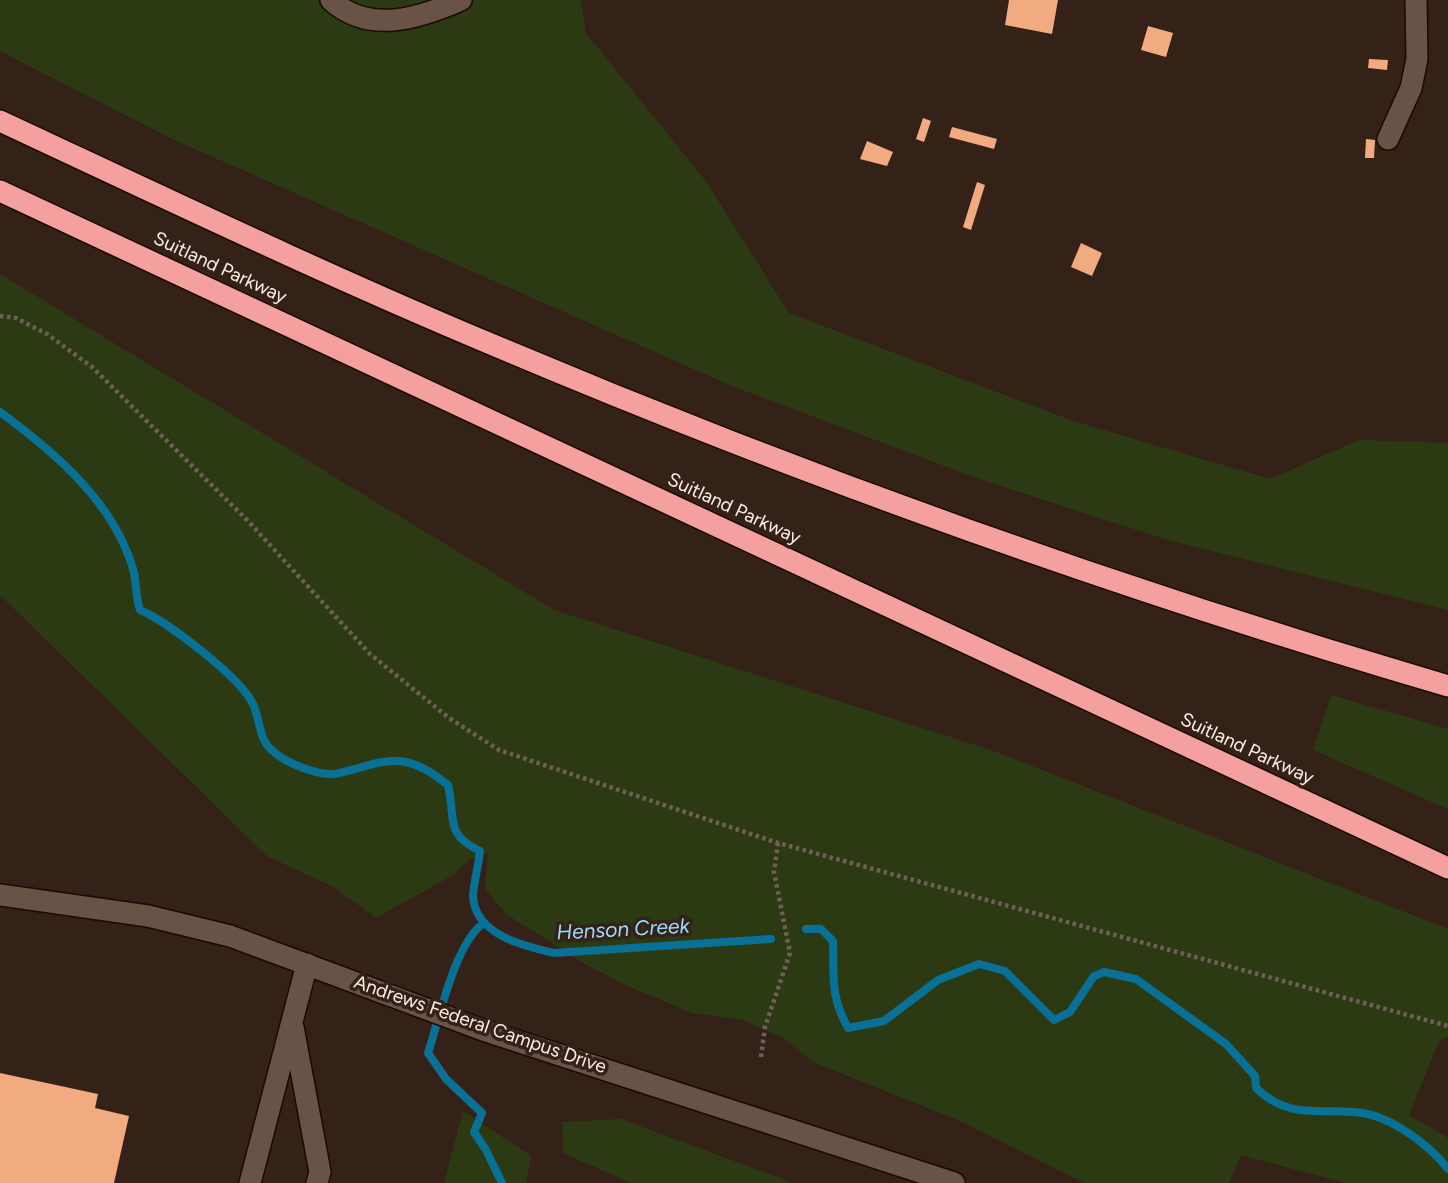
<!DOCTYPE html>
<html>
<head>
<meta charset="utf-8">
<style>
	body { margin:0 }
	canvas { display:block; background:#342117 }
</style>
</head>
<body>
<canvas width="1448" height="1183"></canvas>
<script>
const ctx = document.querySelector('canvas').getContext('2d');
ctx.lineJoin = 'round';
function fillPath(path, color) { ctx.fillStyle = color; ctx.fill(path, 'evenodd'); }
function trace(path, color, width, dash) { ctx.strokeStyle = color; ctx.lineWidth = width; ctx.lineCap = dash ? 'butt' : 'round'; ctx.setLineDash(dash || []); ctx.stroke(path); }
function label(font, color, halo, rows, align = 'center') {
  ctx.font = font + ' Figtree,sans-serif'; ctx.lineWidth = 7; ctx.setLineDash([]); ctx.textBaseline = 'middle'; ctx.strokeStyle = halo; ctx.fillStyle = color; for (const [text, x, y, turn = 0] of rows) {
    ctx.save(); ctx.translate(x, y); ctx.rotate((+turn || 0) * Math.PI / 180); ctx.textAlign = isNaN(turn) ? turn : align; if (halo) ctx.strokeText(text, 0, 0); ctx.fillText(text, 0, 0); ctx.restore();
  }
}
fillPath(new Path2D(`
	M0 0H581L586 33 705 180 789 313 1073 421 1270 479 1359 440 1448 443V610L1171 541 979 479 732 386 170 138 0 51Z
	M0 274 554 610 991 750 1448 929V1037L1439 1041 1409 1115 1448 1138V1183H1346L1241 1155 1229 1183H1084L960 1121 813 1062 785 1039 744 1020 692 1013 632 988 585 964 506 914 485 888 488 853 469 860 453 875 376 918 335 888 267 856 0 595Z
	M1331 695 1448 729V809L1313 750Z
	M463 1111 531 1156 526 1183H444Z
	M621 1119 793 1183H631L563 1153 562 1122Z`), '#2c3a13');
trace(new Path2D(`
	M0 412C53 451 114 502 133 569 137 582 135 596 140 610 167 621 241 678 253 704 261 721 258 740 274 752 286 763 317 775 333 774 358 771 380 757 406 762 423 766 435 775 448 785 456 819 444 834 480 851 479 863 473 887 473 895 474 935 524 946 554 953L771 939
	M484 923C455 942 439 1020 428 1053L446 1079 482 1113 474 1132 486 1150 502 1183
	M806 929H821L833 941C834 976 830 996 848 1028L884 1021 938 980 979 964 1005 971 1054 1020 1070 1012 1094 976 1104 972 1136 979 1226 1044 1255 1076 1256 1088C1294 1124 1325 1105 1368 1114 1397 1121 1430 1146 1448 1169`), '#097096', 8);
fillPath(new Path2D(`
	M1009 0H1058L1052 34 1005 25Z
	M1148 26 1173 33 1166 57 1141 50Z
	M1369 59 1388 60 1387 70 1368 68Z
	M923 118 931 121 924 142 916 139Z
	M952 127 997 139 994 149 949 137Z
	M1366 139 1375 140 1374 158H1365Z
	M867 141 893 152 887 166 860 159Z
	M977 182 985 185 971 230 963 227Z
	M1081 243 1102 253 1092 276 1071 267Z
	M0 1073 98 1094 95 1108 129 1116 114 1183H0Z`), '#f2aa81');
const minor = new Path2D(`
	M331 0C369 35 420 18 461 0
	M1388 139 1411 88 1417 59 1416 0
	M0 895 148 916 230 936 483 1030 954 1183
	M293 1027 320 1172 317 1183
	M250 1183 307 964`);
const highway = new Path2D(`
	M0 121C165 198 330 277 498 347 808 478 1125 591 1448 686
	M0 191 1448 868`);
trace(minor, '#1b0a03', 24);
trace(highway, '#1b0a03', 24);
trace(new Path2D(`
	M0 316 16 318 47 334 92 367 247 520 370 654 449 718 499 750 778 843 1448 1026
	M761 1057 765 1027 790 953 774 872 778 843`), '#705f56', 4.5, [3.5, 3.5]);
trace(minor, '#695347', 21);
trace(highway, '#f3a09f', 21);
label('19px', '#faece5', '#342117', [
	["Suitland Parkway",220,268,25],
	["Suitland Parkway",734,509,25],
	["Suitland Parkway",1247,749,25],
	["Andrews Federal Campus Drive",480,1025,19]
]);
label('italic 21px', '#9ddcfd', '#342117', [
	["Henson Creek",623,930,-3]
]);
</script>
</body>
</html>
